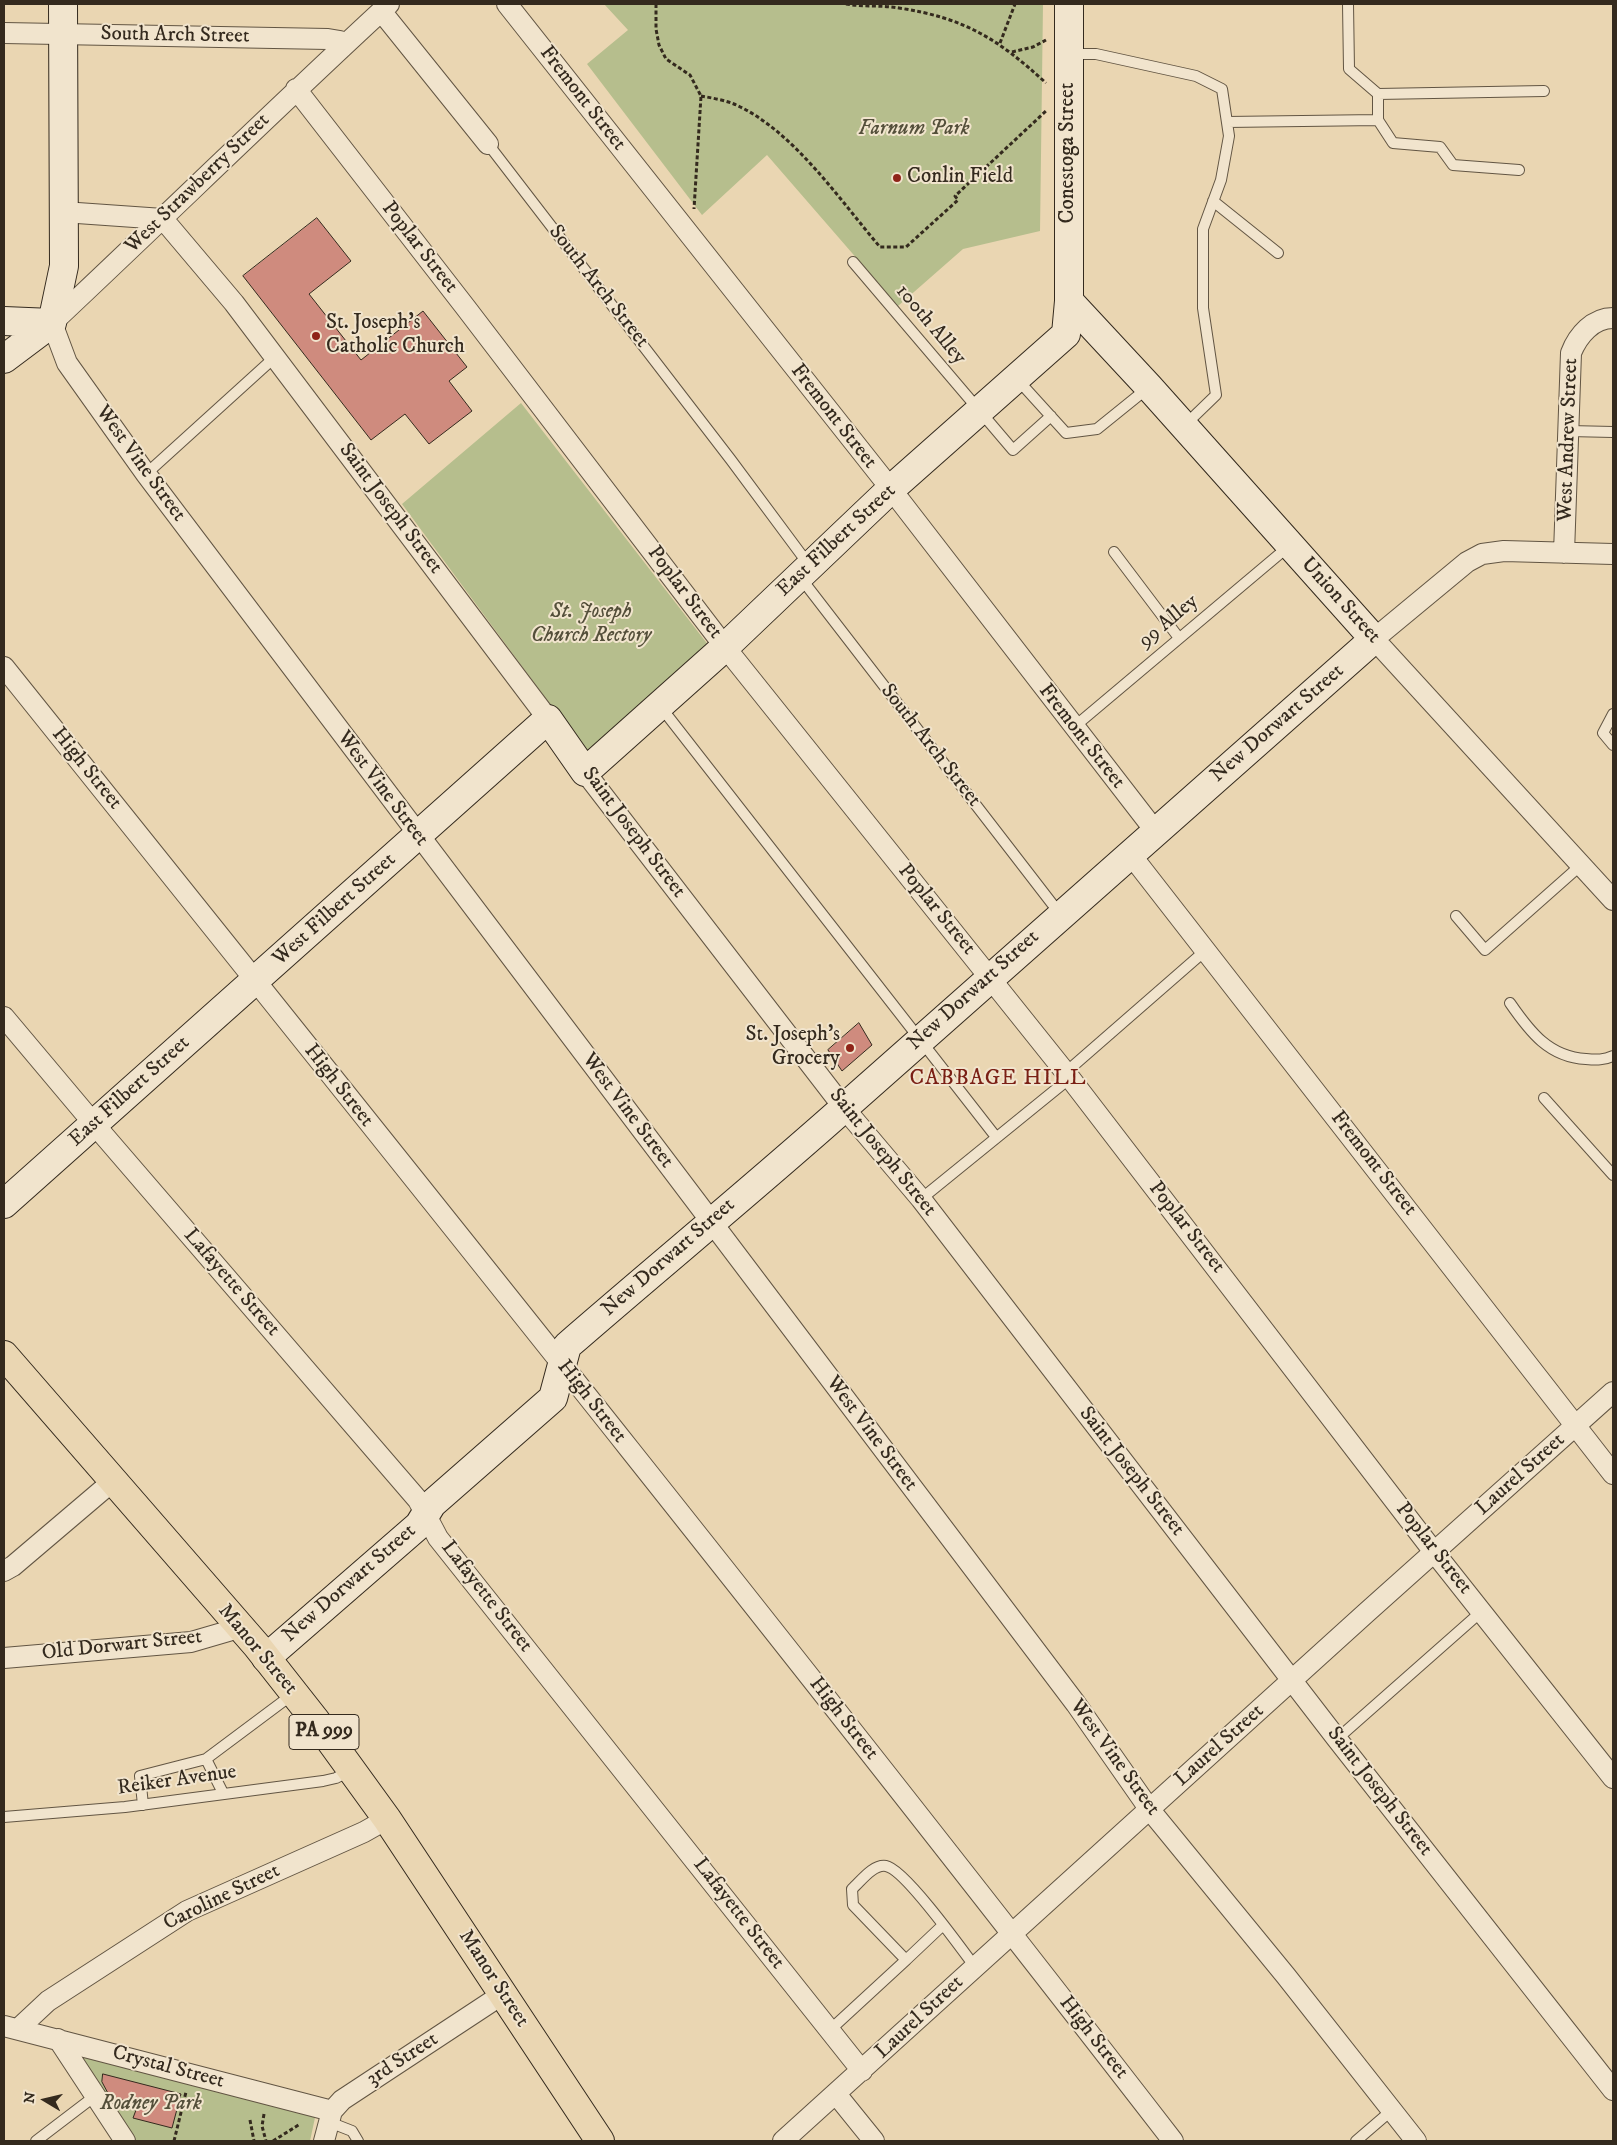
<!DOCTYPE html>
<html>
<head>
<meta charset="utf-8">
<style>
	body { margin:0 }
	#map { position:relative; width:1617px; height:2145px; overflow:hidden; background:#ead6b2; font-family:"IM FELL DW Pica",serif }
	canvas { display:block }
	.frame { position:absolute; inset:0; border:5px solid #342a1e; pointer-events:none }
	.north { position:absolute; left:20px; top:2075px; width:50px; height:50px; -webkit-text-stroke:4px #f1e4cd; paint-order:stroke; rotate:279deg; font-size:14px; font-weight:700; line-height:20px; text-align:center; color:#342a1e }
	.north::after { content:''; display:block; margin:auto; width:18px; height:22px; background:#342a1e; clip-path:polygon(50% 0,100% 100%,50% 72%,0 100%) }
</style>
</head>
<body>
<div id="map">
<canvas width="1617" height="2145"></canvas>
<div class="frame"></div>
<div class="north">N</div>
</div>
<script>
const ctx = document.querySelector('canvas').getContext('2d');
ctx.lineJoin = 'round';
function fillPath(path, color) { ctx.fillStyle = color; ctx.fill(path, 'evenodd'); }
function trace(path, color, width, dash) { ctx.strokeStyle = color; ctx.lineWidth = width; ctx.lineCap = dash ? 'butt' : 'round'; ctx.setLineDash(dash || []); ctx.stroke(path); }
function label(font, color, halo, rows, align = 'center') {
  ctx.font = font + ' "IM FELL DW Pica",serif'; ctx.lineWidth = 4; ctx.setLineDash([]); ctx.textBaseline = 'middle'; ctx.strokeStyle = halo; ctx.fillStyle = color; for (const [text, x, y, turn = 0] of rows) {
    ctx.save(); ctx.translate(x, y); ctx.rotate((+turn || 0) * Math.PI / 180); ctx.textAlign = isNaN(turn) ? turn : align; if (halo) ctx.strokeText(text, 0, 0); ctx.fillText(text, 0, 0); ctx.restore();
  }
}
fillPath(new Path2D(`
	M604 4H1043L1040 231 963 249 898 306 767 155 702 215 587 64 628 30Z
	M521 403 709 646 586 753 402 504Z
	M83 2054 316 2113 310 2141H131L80 2059Z`), '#b6be8d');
const building = new Path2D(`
	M317 218 351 261 309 294 361 360 423 311 467 367 449 381 472 411 429 444 405 414 371 440 243 276Z
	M859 1023 872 1045 842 1071 828 1050Z
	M103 2074 181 2094 172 2128 133 2118 136 2110 124 2107 126 2101 110 2097 102 2082Z`);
fillPath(building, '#cf8b7e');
trace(building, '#342a1e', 1);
const lane = new Path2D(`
	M1070 54H1096L1196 76 1222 89 1229 136 1221 180 1203 229V308L1216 395 1185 425
	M1378 94 1544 91
	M1378 120 1393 143 1440 147 1453 165 1519 170
	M1227 122 1378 120V94L1349 69 1348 4
	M488 144 731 460 809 565
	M1213 201 1278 253
	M853 262 1013 450 1051 416
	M1017 379 1066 433 1097 429 1149 387
	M1569 431 1613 432
	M146 474 275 357
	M1114 552 1179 638
	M800 577 1060 914
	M660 706 996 1137
	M1613 714 1603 733 1613 745
	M1074 727 1289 546
	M1456 916 1485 950 1581 865
	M1510 1003C1530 1032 1549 1057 1586 1059 1597 1060 1604 1060 1613 1056
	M1065 1073 1206 950
	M1544 1098 1613 1175
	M921 1199 1070 1078
	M1337 1739 1482 1611
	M223 1793 206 1759 293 1694
	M143 1805 140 1776 206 1759
	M4 1817 125 1807 323 1781 336 1778 351 1770
	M943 1925 906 1960 853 1905 852 1889C861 1881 873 1864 886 1866 904 1869 961 1948 975 1967
	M830 2030 906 1960
	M329 2122 352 2131 358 2141
	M36 2141 95 2096
	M1356 2141 1392 2110`);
const street = new Path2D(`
	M389 4C275 109 165 217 52 323L67 363 146 474 1076 1704 1150 1810 1286 1976 1416 2141
	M507 4 891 489 1156 832
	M381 11 488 144
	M4 33 328 39 340 41 343 46
	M296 89 466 308 725 647 1070 1078 1434 1552 1613 1778
	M63 212 163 219 234 303 548 719
	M1564 553 1571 353C1578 335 1593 318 1613 318
	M1613 554 1504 551 1482 554 1467 562 1374 639 1613 900
	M4 667C396 1156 789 1645 1173 2141
	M585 772 844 1108 921 1199 1337 1739 1613 2090
	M1131 855 1613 1474
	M4 1017 94 1124 418 1500 438 1538 862 2071
	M4 1571 13 1566 113 1481
	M4 1658 191 1642 239 1628
	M4 2026 332 2111
	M18 2029 48 2001 187 1911 364 1832 387 1819
	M58 2039 125 2141
	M836 2094 874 2141
	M324 2141 332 2111 342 2100 503 1994
	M783 2141 1366 1613 1613 1392`);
const secondary = new Path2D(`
	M4 321 52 323
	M52 323 64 266 63 4
	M4 359 52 323
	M4 1204 548 719 585 772 725 647 891 489 1066 334 1069 301V4
	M266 1658 419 1525 432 1504 553 1398 567 1346C659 1266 754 1188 845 1107 1021 951 1197 795 1374 639L1149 387 1069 301`);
const primary = new Path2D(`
	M4 1355 257 1646 316 1721 387 1819 600 2141`);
trace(lane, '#625543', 12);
trace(street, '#625543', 22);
trace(secondary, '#342a1e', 30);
trace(primary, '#342a1e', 30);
trace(new Path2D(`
	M656 4V29L659 45 666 59 690 75 701 96 694 209
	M846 4C863 7 882 5 899 8 965 18 998 39 1046 83
	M1000 43 1015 4
	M1012 52 1033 47 1046 40
	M701 96C712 98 724 100 734 104 792 129 839 199 880 247H906L958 200 955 196 1046 111
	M264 2114 262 2126 266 2141
	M250 2120 254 2141
	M174 2141 186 2092
	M273 2141 300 2124`), '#342a1e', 3, [4, 2.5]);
trace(lane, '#f1e4cd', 10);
trace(street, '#f1e4cd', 20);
trace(secondary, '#f1e4cd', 28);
trace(primary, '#ead6b2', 28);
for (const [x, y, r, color] of [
	[897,178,5,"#8f2418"],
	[316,336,5,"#8f2418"],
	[850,1048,5,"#8f2418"]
]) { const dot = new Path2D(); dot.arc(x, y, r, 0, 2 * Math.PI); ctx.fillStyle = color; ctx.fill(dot); trace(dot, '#f1e4cd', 2); }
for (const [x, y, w] of [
	[324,1732,70]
]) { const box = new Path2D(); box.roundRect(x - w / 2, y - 17.5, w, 35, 4); ctx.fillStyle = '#f1e4cd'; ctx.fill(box); trace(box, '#342a1e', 1); }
label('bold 20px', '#342a1e', null, [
	["PA 999",324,1732]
]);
label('21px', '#342a1e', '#f1e4cd', [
	["South Arch Street",175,36,1],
	["Fremont Street",582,99,52],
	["Conestoga Street",1069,153,-90],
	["West Strawberry Street",198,184,-44],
	["Poplar Street",419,248,52],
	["South Arch Street",598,287,52],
	["100th Alley",930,325,50],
	["Fremont Street",833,417,52],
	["West Andrew Street",1569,440,-88],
	["West Vine Street",140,464,54],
	["Saint Joseph Street",390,509,53],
	["East Filbert Street",837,541,-43],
	["Poplar Street",684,593,53],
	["Union Street",1340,601,48],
	["99 Alley",1169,622,-40],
	["New Dorwart Street",1278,724,-41],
	["Fremont Street",1081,737,52],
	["South Arch Street",930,746,52],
	["High Street",86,769,51],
	["West Vine Street",382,789,53],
	["Saint Joseph Street",633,833,53],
	["West Filbert Street",335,910,-42],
	["Poplar Street",936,910,51],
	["New Dorwart Street",974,991,-42],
	["High Street",338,1086,52],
	["East Filbert Street",130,1092,-42],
	["West Vine Street",627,1111,53],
	["Saint Joseph Street",882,1153,51],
	["Fremont Street",1373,1164,52],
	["Poplar Street",1186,1228,52],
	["New Dorwart Street",669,1258,-41],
	["Lafayette Street",231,1283,49],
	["High Street",591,1402,52],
	["West Vine Street",871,1434,53],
	["Saint Joseph Street",1131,1472,52],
	["Laurel Street",1521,1475,-42],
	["Poplar Street",1433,1549,52],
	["New Dorwart Street",350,1584,-41],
	["Lafayette Street",486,1597,52],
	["Old Dorwart Street",122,1646,-6],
	["Manor Street",257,1650,50],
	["High Street",843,1719,52],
	["Laurel Street",1220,1746,-42],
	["West Vine Street",1114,1758,54],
	["Reiker Avenue",177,1781,-8],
	["Saint Joseph Street",1379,1792,52],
	["Caroline Street",222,1898,-26],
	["Lafayette Street",738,1914,52],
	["Manor Street",493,1979,57],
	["Laurel Street",920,2018,-43],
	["High Street",1093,2038,52],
	["3rd Street",403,2060,-33],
	["Crystal Street",168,2068,15]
]);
label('italic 21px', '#544f3a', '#f1e4cd', [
	["Farnum Park",914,130],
	["St. Joseph",591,613],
	["Church Rectory",591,637],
	["Rodney Park",151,2105]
]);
label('21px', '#342a1e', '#f1e4cd', [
	["Conlin Field",907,178],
	["St. Joseph's",326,324],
	["Catholic Church",326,348],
	["St. Joseph's",840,1036,"right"],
	["Grocery",840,1060,"right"]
], 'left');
ctx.letterSpacing = '1px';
label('22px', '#7a1f14', '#f1e4cd', [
	["CABBAGE HILL",998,1079]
]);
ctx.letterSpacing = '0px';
</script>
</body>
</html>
